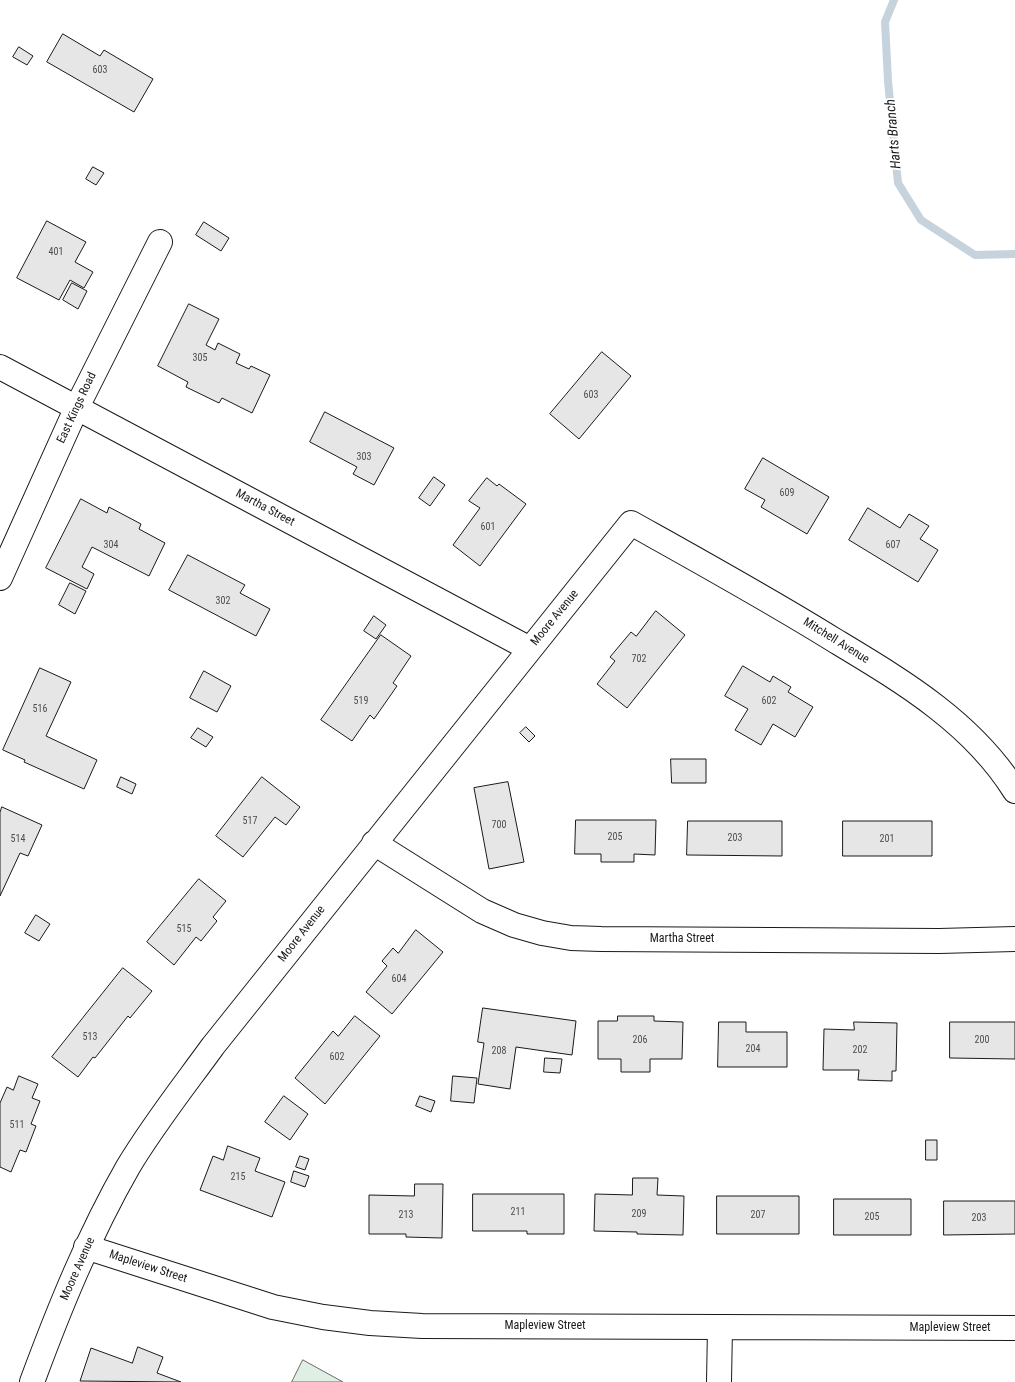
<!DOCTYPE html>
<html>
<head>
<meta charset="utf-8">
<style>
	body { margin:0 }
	canvas { display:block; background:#fff }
</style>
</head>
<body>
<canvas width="1015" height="1382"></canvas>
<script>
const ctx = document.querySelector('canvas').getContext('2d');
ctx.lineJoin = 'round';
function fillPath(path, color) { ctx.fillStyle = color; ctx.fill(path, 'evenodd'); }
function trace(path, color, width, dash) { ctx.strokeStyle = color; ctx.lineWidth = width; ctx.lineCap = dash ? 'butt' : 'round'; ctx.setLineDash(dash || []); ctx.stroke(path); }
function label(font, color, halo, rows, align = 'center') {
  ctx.font = font + ' "Roboto Condensed",sans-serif'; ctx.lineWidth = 4; ctx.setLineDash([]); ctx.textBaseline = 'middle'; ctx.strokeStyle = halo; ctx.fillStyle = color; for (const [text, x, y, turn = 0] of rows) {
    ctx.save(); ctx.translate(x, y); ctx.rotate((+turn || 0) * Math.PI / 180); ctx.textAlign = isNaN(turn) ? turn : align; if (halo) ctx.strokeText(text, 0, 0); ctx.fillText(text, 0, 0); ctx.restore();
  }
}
const green = new Path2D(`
	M303 1360 343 1382H292Z`);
fillPath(green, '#e0efe3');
trace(green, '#6a6a6a', 1);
trace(new Path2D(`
	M894 0 885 22 888 81 898 183 921 220 975 255 1015 254`), '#c6d2dc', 8);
const building = new Path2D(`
	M63 34 100 56 104 50 153 79 134 112 47 62Z
	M19 47 33 56 27 65 13 57Z
	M93 167 104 173 96 185 86 179Z
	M47 221 86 242 75 262 93 272 84 288 70 280 59 300 17 278Z
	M204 222 229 238 221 251 196 235Z
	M72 283 87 291 78 309 63 300Z
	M189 304 219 319 206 345 215 350 218 343 240 354 236 363 249 369 251 366 270 375 252 413 222 398 219 403 186 387 188 382 158 366Z
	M602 352 631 376 579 439 550 414Z
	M325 412 394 448 374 485 353 474 357 467 310 442Z
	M763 458 829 497 807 534 761 507 765 500 745 489Z
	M434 477 445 485 430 506 419 498Z
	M487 478 497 486 499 484 526 504 480 566 453 545 480 508 469 501Z
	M81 499 107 513 109 507 141 524 139 529 165 543 149 576 92 547 82 567 94 574 87 589 46 568Z
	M868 508 900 528 909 514 929 526 920 539 938 550 918 582 849 540Z
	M188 555 245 585 240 593 270 609 256 636 169 590Z
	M70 583 86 591 75 614 59 605Z
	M656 611 685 635 627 708 597 684 615 661 610 657 631 632 636 636Z
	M374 616 386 625 376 639 364 631Z
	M381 635 411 656 393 683 397 686 374 719 370 715 352 741 321 720Z
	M743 666 770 682 773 676 791 687 788 692 813 707 795 737 773 724 761 745 735 730 748 709 725 696Z
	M40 668 71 682 46 736 97 760 84 789 24 762 25 760 3 750Z
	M204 671 231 686 217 712 190 698Z
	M526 727 535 736 529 742 520 733Z
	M198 728 213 737 206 747 191 738Z
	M671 759H706V783H672Z
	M121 777 136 784 132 794 117 787Z
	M262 777 300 807 286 825 275 817 243 857 216 836Z
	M508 782 524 862 489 869 474 788Z
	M2 807 42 825 28 856 20 853 0 896V813Z
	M576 820H656L655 855 634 854V862H601V854H575Z
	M688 821H782V856L687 855Z
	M843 821H932V856H843Z
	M199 879 226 901 213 917 217 921 201 941 196 937 174 965 147 942Z
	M36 915 50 924 39 941 25 933Z
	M416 930 443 952 392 1014 366 992 387 966 382 961 393 948 398 953Z
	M123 968 152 991 130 1018 128 1016 95 1058 93 1057 78 1077 52 1057Z
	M483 1008 576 1021 572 1055 516 1047 510 1089 478 1084 484 1043 478 1042Z
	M355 1016 380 1036 325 1104 295 1078 333 1031 338 1036Z
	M618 1016H654V1021L683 1022 682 1059H650V1072H621V1059H598V1021H617Z
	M719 1022H746V1032H787V1067H718Z
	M854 1022 897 1023 896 1071H892V1081L858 1080 859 1070H823L824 1029 854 1030Z
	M950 1022H1015V1059L950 1058Z
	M545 1058 562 1059 560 1073 544 1072Z
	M19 1076 38 1084 32 1098 40 1101 31 1124 36 1126 26 1152 20 1150 11 1172 0 1167V1103L7 1087 13 1090Z
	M453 1076 477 1078 474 1103 451 1101Z
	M284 1096 308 1114 290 1140 265 1122Z
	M420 1096 435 1101 431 1112 416 1106Z
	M926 1140H937V1160H926Z
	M228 1146 260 1158 255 1171 285 1182 272 1217 200 1190 213 1156 223 1160Z
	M300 1156 309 1159 305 1170 296 1167Z
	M294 1171 309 1176 305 1187 291 1182Z
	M633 1178H658L657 1195 684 1196 683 1235 637 1234V1232L594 1231 595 1194 632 1195Z
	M415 1184H443L442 1238 406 1237V1234H369V1195L414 1196Z
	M473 1194H564V1234H527V1231H473Z
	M717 1196H799V1234H717Z
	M834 1199H911V1235H834Z
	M944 1201H1015V1234L944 1235Z
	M138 1347 163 1357 157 1373 181 1382 80 1381 91 1348 132 1363Z`);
fillPath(building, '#e6e6e6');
trace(building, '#1a1a1a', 1);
const street = new Path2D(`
	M0 367 530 649
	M0 578 77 407 160 242
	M374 843 482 911 514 925 542 933 571 938 601 939 939 941 1015 939
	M86 1247 273 1307 323 1317 370 1323 422 1326 1015 1328
	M32 1382C59 1309 89 1235 128 1167 153 1125 184 1086 213 1046L631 523C699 561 768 599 834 640 902 681 972 722 1015 791
	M719 1382 720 1327`);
trace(street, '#1a1a1a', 26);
trace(street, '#fff', 24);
label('10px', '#4d4d4d', null, [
	["603",100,70],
	["401",56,252],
	["305",200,358],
	["603",591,395],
	["303",364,457],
	["609",787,493],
	["601",488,527],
	["304",111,545],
	["607",893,545],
	["302",223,601],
	["702",639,659],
	["519",361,701],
	["602",769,701],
	["516",40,709],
	["517",250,821],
	["700",499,825],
	["205",615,837],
	["203",735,838],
	["514",18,839],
	["201",887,839],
	["515",184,929],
	["604",399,979],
	["513",90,1037],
	["206",640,1040],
	["200",982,1040],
	["204",753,1049],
	["202",860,1050],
	["208",499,1051],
	["602",337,1057],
	["511",17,1125],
	["215",238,1177],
	["211",518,1212],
	["209",639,1214],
	["213",406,1215],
	["207",758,1215],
	["205",872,1217],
	["203",979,1218]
]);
label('12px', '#1a1a1a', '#fff', [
	["East Kings Road",77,408,-65],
	["Martha Street",265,508,28],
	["Moore Avenue",555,618,-51],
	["Mitchell Avenue",836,641,32],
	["Moore Avenue",302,934,-52],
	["Martha Street",682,939],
	["Mapleview Street",148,1267,18],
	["Moore Avenue",78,1269,-66],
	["Mapleview Street",545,1326],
	["Mapleview Street",950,1328]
]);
label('italic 14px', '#1a1a1a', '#fff', [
	["Harts Branch",894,134,-95]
]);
</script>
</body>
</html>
